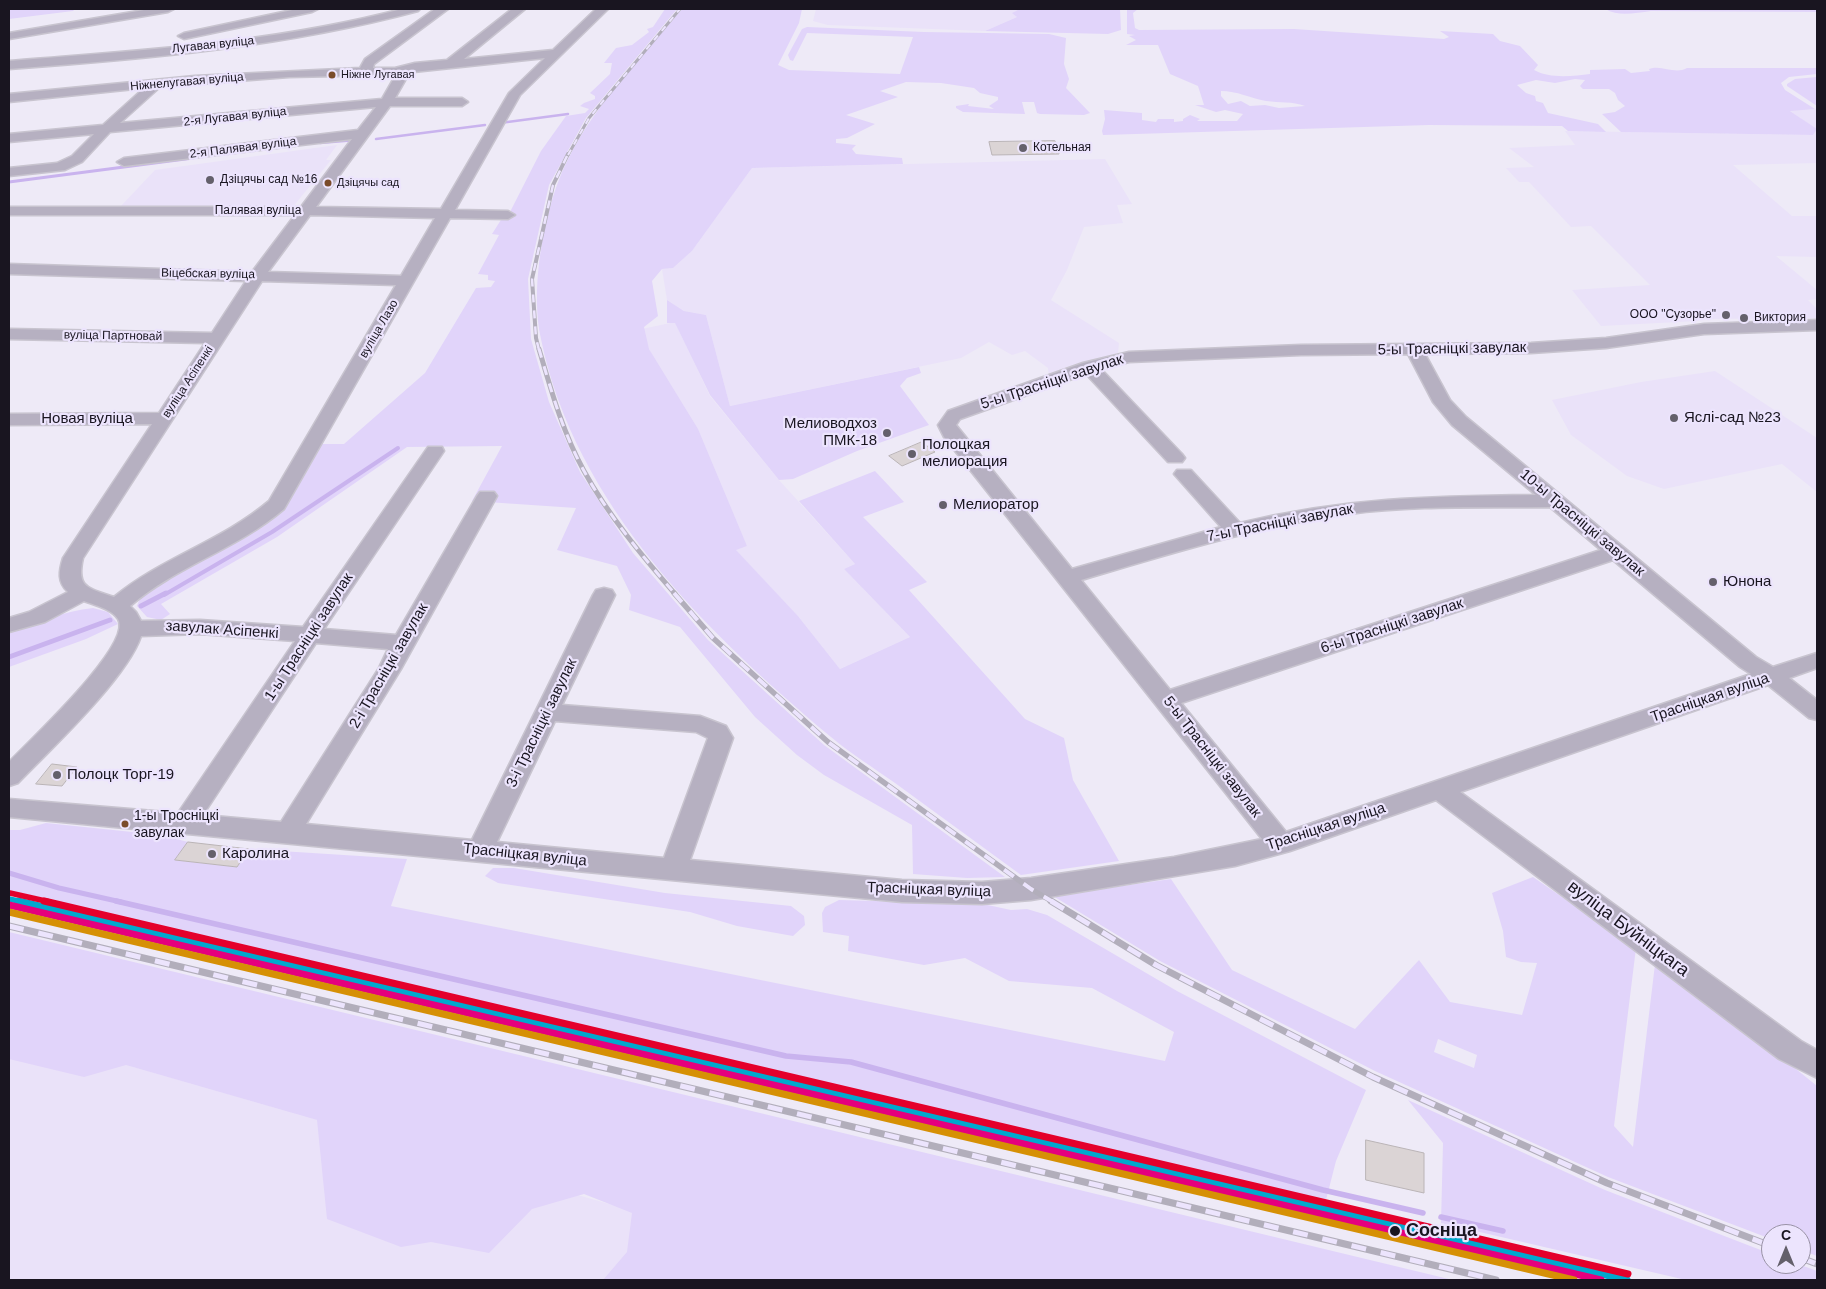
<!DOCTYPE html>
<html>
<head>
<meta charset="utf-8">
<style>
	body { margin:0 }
	#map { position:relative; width:1826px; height:1289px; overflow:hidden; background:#eeeaf7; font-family:Helvetica,sans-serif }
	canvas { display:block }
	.frame { position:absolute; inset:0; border:10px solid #191520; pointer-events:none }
	.north { position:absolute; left:1761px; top:1224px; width:50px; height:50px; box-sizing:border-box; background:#ece4fd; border:1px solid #9891a5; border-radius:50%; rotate:0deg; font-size:14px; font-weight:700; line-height:20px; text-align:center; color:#191520 }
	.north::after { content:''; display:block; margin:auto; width:18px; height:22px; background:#64606b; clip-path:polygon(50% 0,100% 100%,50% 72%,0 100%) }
</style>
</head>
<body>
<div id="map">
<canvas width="1826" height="1289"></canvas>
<div class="frame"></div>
<div class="north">С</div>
</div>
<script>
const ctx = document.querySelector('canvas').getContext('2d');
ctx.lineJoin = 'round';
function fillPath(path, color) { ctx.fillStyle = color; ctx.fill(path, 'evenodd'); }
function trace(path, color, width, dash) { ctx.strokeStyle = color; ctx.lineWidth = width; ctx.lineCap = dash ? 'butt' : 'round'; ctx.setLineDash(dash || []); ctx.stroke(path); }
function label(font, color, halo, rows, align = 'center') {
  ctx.font = font + ' Helvetica,sans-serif'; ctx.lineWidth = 4.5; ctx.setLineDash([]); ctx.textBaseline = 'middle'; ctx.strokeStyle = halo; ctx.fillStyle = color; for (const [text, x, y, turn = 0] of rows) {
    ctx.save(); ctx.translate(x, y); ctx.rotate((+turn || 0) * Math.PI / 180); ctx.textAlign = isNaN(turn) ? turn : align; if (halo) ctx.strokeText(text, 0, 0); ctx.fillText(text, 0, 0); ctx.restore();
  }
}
fillPath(new Path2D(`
	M816 9H1035L985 31 828 25 813 21Z
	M1817 109V163L1733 165 1792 216H1817V257L1776 256 1817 290V299L1808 300 1817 309V318L1703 319 1697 321 1601 326 1572 290 1650 285 1591 226 1571 227 1529 182H1519L1506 168 1534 167 1509 148 1575 145 1565 131 1813 135 1816 129 1789 110Z
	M337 145 326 160H331L292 208 121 206 155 170Z
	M1105 159 1132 204 1117 205 1123 223 1084 227 1067 270 1051 300 1119 343 1118 353 1049 377 1048 368 1025 351 1012 355 989 342 961 358 730 406 706 315 684 311 667 300 662 269 673 268 692 251 752 168Z
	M675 322 710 396 779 480 855 564 844 569 910 637 840 669 798 616 735 550 747 546 649 349 642 329Z
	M1715 371 1817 438V492L1782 464 1664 489 1627 476 1571 435 1552 400 1641 382Z
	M9 1031 560 1190 876 1280H9Z`), '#eae2f9');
fillPath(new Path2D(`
	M9 9H75L73 11 9 19Z
	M665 9H677L586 118 549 185 528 279 531 339 549 402 580 472 633 553 708 640 824 745 1005 877 967 878 913 874 912 825 824 775 797 755 755 717 680 627 629 610 631 595 617 566 557 550 576 508 472 501 502 446 407 447 277 537 161 604 170 614 161 620 147 617 137 606 141 595 272 515 319 444H344L425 373 476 288 491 287 495 281 488 280V275L478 274 499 235 492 234 506 212H510L541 151 566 116 585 113 589 109 580 106 584 103 595 99V96L590 93 610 74 612 63H604L616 48 632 45 649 32 647 29 653 27Z
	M682 9H802L799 23 778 65 789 70 900 74 913 37 807 33 793 61 790 60 788 55 802 29 807 27 924 32 1049 34 1066 38 1064 64 1069 79 1066 88 1090 113 1084 115 1040 114 1037 113 1034 102H1022L1025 114 963 112 956 108V106L969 104 968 106 994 109 989 106 998 100V97L980 93 974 88 941 83 906 82 880 91 898 97 846 115 875 124 847 138 836 139V143L856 145 852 149 856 154 902 158 903 164 752 168 692 251 673 268 662 269 652 281 658 316 644 327 649 349 698 429 747 546 736 550 798 616 840 669 910 637 844 569 855 564 799 501 875 471 904 502 863 517 927 582 909 590 1025 719 1064 738 1073 780 1119 861 1021 875C979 844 937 814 895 783 874 768 851 754 831 737 707 633 575 505 541 339 531 294 541 229 557 185 581 118 637 63 682 9Z
	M1012 9H1120L1121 30 1108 34 985 31 1017 17 1012 13 1018 10Z
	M1127 9H1138L1133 13 1135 28 1139 30 1294 29 1444 39 1449 37 1440 31 1493 34 1500 41 1520 46 1538 65 1534 70C1550 79 1573 76 1590 74V70L1625 69 1631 73 1650 71 1649 69C1662 64 1674 75 1687 68H1817V74L1789 77 1781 83 1785 90 1815 109 1790 111 1817 129 1813 135 1621 132 1602 114 1615 112 1625 106 1618 100 1615 93 1609 89H1583L1580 86 1585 80 1575 79 1555 83 1536 80 1517 85 1526 93 1535 96 1536 101 1543 103 1548 113 1598 124 1606 132 1568 131 1562 126 1429 125 1103 135 1102 131 1105 119 1104 110 1142 113V120L1156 122 1158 119H1174V122L1183 121V119L1190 115 1200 119 1197 121H1237L1243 114 1225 110 1216 112 1195 105H1204L1198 86 1170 74 1158 45H1126L1136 40 1129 36 1135 35 1127 34ZM1221 91C1237 91 1250 98 1266 101 1280 103 1292 101 1305 106L1279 108 1265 105 1250 106 1241 101 1228 104 1221 96Z
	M1605 9H1817V12L1651 11C1635 13 1619 17 1605 9Z
	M1817 77V106L1787 86V84L1795 79Z
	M667 300 684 311 706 315 730 406 919 367 921 373 907 378 900 386 929 425 857 451 793 479 779 480 710 395 675 323H667Z
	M93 608 108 612 118 624 86 639 9 667V630C37 623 64 611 93 608Z
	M46 823 161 835 188 842 175 860 237 867 249 849 407 859 391 906 1165 1061 1174 1032 1092 988 1009 981 965 958 924 965 848 951 849 936 823 932 822 913 825 907 839 900 983 904 1011 910 1027 909 1047 915 1177 991 1366 1090 1336 1161 1326 1200 9 890V830H20Z
	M493 868H514L665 893 791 906 804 916 805 925 793 936 737 926 690 912 498 883 485 876Z
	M1533 877 1636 948 1614 1126 1633 1147 1656 956 1817 1086V1256L1801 1250V1234H1771V1239L1608 1177 1375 1071 1160 961 1053 896 1171 879 1232 970 1355 1029 1419 960 1450 1002 1522 1015 1537 963 1521 962 1506 957 1503 931 1492 893ZM1438 1039 1477 1055 1474 1068 1434 1052Z
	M9 932 1453 1280H603L627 1252 632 1213 584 1194 532 1209 489 1253 431 1242 401 1247 327 1219 317 1120 126 1065 84 1077 9 1059Z
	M1408 1100 1605 1190 1771 1254V1264H1798L1817 1271V1280H1686L1441 1223 1443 1143Z`), '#e1d4fa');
trace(new Path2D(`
	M500 123 568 114
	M376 139 485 125
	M320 143 356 140`), '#c9b3ee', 2.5);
trace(new Path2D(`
	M9 182 193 158`), '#c9b3ee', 3);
trace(new Path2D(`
	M164 595 272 532 398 448`), '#c9b3ee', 4);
trace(new Path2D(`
	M141 606 166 593
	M9 657 110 620
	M9 873 59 888 121 902`), '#c9b3ee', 5);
trace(new Path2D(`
	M116 901 786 1056 851 1062 1323 1190 1423 1213
	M1441 1217 1503 1231`), '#c9b3ee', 5.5);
const building = new Path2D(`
	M1055 141 1059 154 992 155 989 142Z
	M922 442 935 452 902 466 889 456Z
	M52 764 77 767 62 786 36 784Z
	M188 842 249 849 237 867 175 860Z
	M1366 1140 1424 1153V1193L1366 1180Z`);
fillPath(building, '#dbd4d5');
trace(building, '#bab4b6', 1);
const minor = new Path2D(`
	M150 9H174L168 12 9 39V33Z
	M297 9H318L312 12 184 39 178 36 184 33Z
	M402 9H420L418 11C284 47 146 59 9 69V61C141 50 273 43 402 9Z
	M435 9H448L374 64 373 68H395L415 63 447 60 512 9H525L464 59 553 50 596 9H608L520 95 455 210 508 211 515 215 508 219 450 218 284 509C237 549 177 566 130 606L136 612 141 621 200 620 303 627 428 447H442L444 451 324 629 396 635 477 496 480 492H494L497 496 401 669 306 824 472 840 593 595 596 590 604 588 612 590 615 595 562 705 700 716 726 726 733 738 690 860 902 880 982 882 1031 878 1174 857 1262 839 944 437 938 425 948 411 1083 363 1129 352 1301 345 1531 343 1606 338 1704 324 1817 320V330L1704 334 1606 348 1531 353 1425 354 1450 400 1466 417 1756 657 1773 667 1817 653V668L1789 678 1817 700V720L1809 718 1768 685 1460 792 1801 1041 1817 1050V1078L1779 1059 1436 800 1290 851 1235 866 1031 900 982 904 902 902 9 817V799L178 813 295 641 200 634 141 636C127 678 51 749 18 783L9 786V762C28 742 134 644 118 619 112 609 94 605 84 601L45 622 9 632V618L29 612 68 592C57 582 59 571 63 558L152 424 9 425V414L159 413 205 343 9 339V329L212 333 246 281 9 274V264L252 272 295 215H9V207H301L352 139 124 166 117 162 124 158 358 130 376 107 110 132 82 162 65 170 9 176V168L57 163 72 156 94 134 9 142V134L103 125 144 88 9 102V94L195 76 360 68 365 59ZM545 58 509 93 441 209 316 207 390 106H462L468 102 462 98H395L407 77 404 73ZM382 75 394 78 382 99 120 123 160 87 289 77ZM310 215 435 218 401 276 268 272ZM262 281 396 285 269 501C222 541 161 558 114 597 88 588 76 588 83 558ZM1408 354 1433 402 1452 425 1536 495C1431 496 1342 498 1240 523L1191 470H1177L1174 474 1221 527 1072 569 956 425 960 419 1086 374 1168 462H1182L1185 458 1182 454 1101 369 1129 362 1301 355ZM1550 507 1601 550 1170 690 1081 580C1169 554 1258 526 1349 514 1416 505 1483 508 1550 507ZM1613 560 1740 667 1751 674 1286 832 1181 703ZM316 643 388 649 379 668 281 822 203 815ZM555 721 696 732 708 738 664 858 497 842Z`);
trace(minor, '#c8c4cf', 3);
fillPath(minor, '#b6b0c1');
const railFar4 = new Path2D(`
	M568 155 589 118 680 9`);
const railFar3 = new Path2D(`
	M539 350 536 338 532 279 553 185 568 154`);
const railFar2 = new Path2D(`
	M539 349C551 390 563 433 584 471 608 515 643 557 676 595`);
const railFar1 = new Path2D(`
	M674 593 713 638 828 742 1031 889 1053 902`);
const rail = new Path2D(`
	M1051 901 1156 965 1373 1077 1607 1183 1771 1246
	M9 926 1496 1280
	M1801 1258 1817 1264`);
trace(railFar4, '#b2aebb', 3);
trace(railFar3, '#b2aebb', 4);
trace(railFar2, '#b2aebb', 5);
trace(railFar1, '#b2aebb', 5.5);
trace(rail, '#b2aebb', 7);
trace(railFar4, '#ece4fd', 2, [6]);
trace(railFar3, '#ece4fd', 2.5, [8]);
trace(railFar2, '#ece4fd', 3, [9]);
trace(railFar1, '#ece4fd', 4, [12]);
trace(rail, '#ece4fd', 5, [15]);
trace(new Path2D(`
	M9 899 23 902`), '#00a9ce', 5.5);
trace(new Path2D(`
	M18 901 1627 1280`), '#00a9ce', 7);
trace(new Path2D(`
	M9 905 1601 1280`), '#e5007d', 7);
trace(new Path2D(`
	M10 893 50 902`), '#e4002b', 5.5);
trace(new Path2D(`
	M44 901 1628 1274`), '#e4002b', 7);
trace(new Path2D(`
	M9 912 1574 1280`), '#d69005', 7);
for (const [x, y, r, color] of [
	[332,75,4.5,"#7a4b2a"],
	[1023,148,5,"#64606b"],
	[210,180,5,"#64606b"],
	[328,183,4.5,"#7a4b2a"],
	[1726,315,5,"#64606b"],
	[1744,318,5,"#64606b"],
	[1674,418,5,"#64606b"],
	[887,433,5,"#64606b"],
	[912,454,5,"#64606b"],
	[943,505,5,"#64606b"],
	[1713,582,5,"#64606b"],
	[57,775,5,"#64606b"],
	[125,824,4.5,"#7a4b2a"],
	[212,854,5,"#64606b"],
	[1395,1231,6,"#191520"]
]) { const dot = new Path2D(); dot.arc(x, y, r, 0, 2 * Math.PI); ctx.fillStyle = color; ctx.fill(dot); trace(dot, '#ece4fd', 2); }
label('11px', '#191520', '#ece4fd', [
	["Ніжне Лугавая",341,75],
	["Дзіцячы сад",337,183]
], 'left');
label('12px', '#191520', '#ece4fd', [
	["Лугавая вуліца",213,45,-6],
	["Ніжнелугавая вуліца",187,82,-5],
	["2-я Лугавая вуліца",235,117,-6],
	["2-я Палявая вуліца",243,148,-7],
	["Палявая вуліца",258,211],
	["Віцебская вуліца",208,274,1],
	["вуліца Лазо",379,329,-60],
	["вуліца Партновай",113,336,1],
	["вуліца Асіпенкі",188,382,-57]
]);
label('12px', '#191520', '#ece4fd', [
	["Котельная",1033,148],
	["Дзіцячы сад №16",220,180],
	["ООО \"Сузорье\"",1716,315,"right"],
	["Виктория",1754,318]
], 'left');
label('14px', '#191520', '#ece4fd', [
	["1-ы Тросніцкі",134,816],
	["завулак",134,833]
], 'left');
label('15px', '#191520', '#ece4fd', [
	["5-ы Трасніцкі завулак",1452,349,-1],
	["5-ы Трасніцкі завулак",1052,382,-18],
	["Новая вуліца",87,419],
	["7-ы Трасніцкі завулак",1280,523,-11],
	["10-ы Трасніцкі завулак",1582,523,40],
	["6-ы Трасніцкі завулак",1392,626,-18],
	["завулак Асіпенкі",222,630,4],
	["1-ы Трасніцкі завулак",309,637,-57],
	["2-і Трасніцкі завулак",389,666,-60],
	["Трасніцкая вуліца",1710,698,-19],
	["3-і Трасніцкі завулак",542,723,-64],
	["5-ы Трасніцкі завулак",1212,757,52],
	["Трасніцкая вуліца",1326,827,-18],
	["Трасніцкая вуліца",525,855,6],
	["Трасніцкая вуліца",929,890,2]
]);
label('15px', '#191520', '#ece4fd', [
	["Яслі-сад №23",1684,418],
	["Мелиоводхоз",877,424,"right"],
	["ПМК-18",877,441,"right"],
	["Полоцкая",922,445],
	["мелиорация",922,462],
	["Мелиоратор",953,505],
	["Юнона",1723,582],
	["Полоцк Торг-19",67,775],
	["Каролина",222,854]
], 'left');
label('18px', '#191520', '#ece4fd', [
	["вуліца Буйніцкага",1628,929,37]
]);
label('bold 18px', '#191520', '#ece4fd', [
	["Сосніца",1406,1231]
], 'left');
</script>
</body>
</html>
